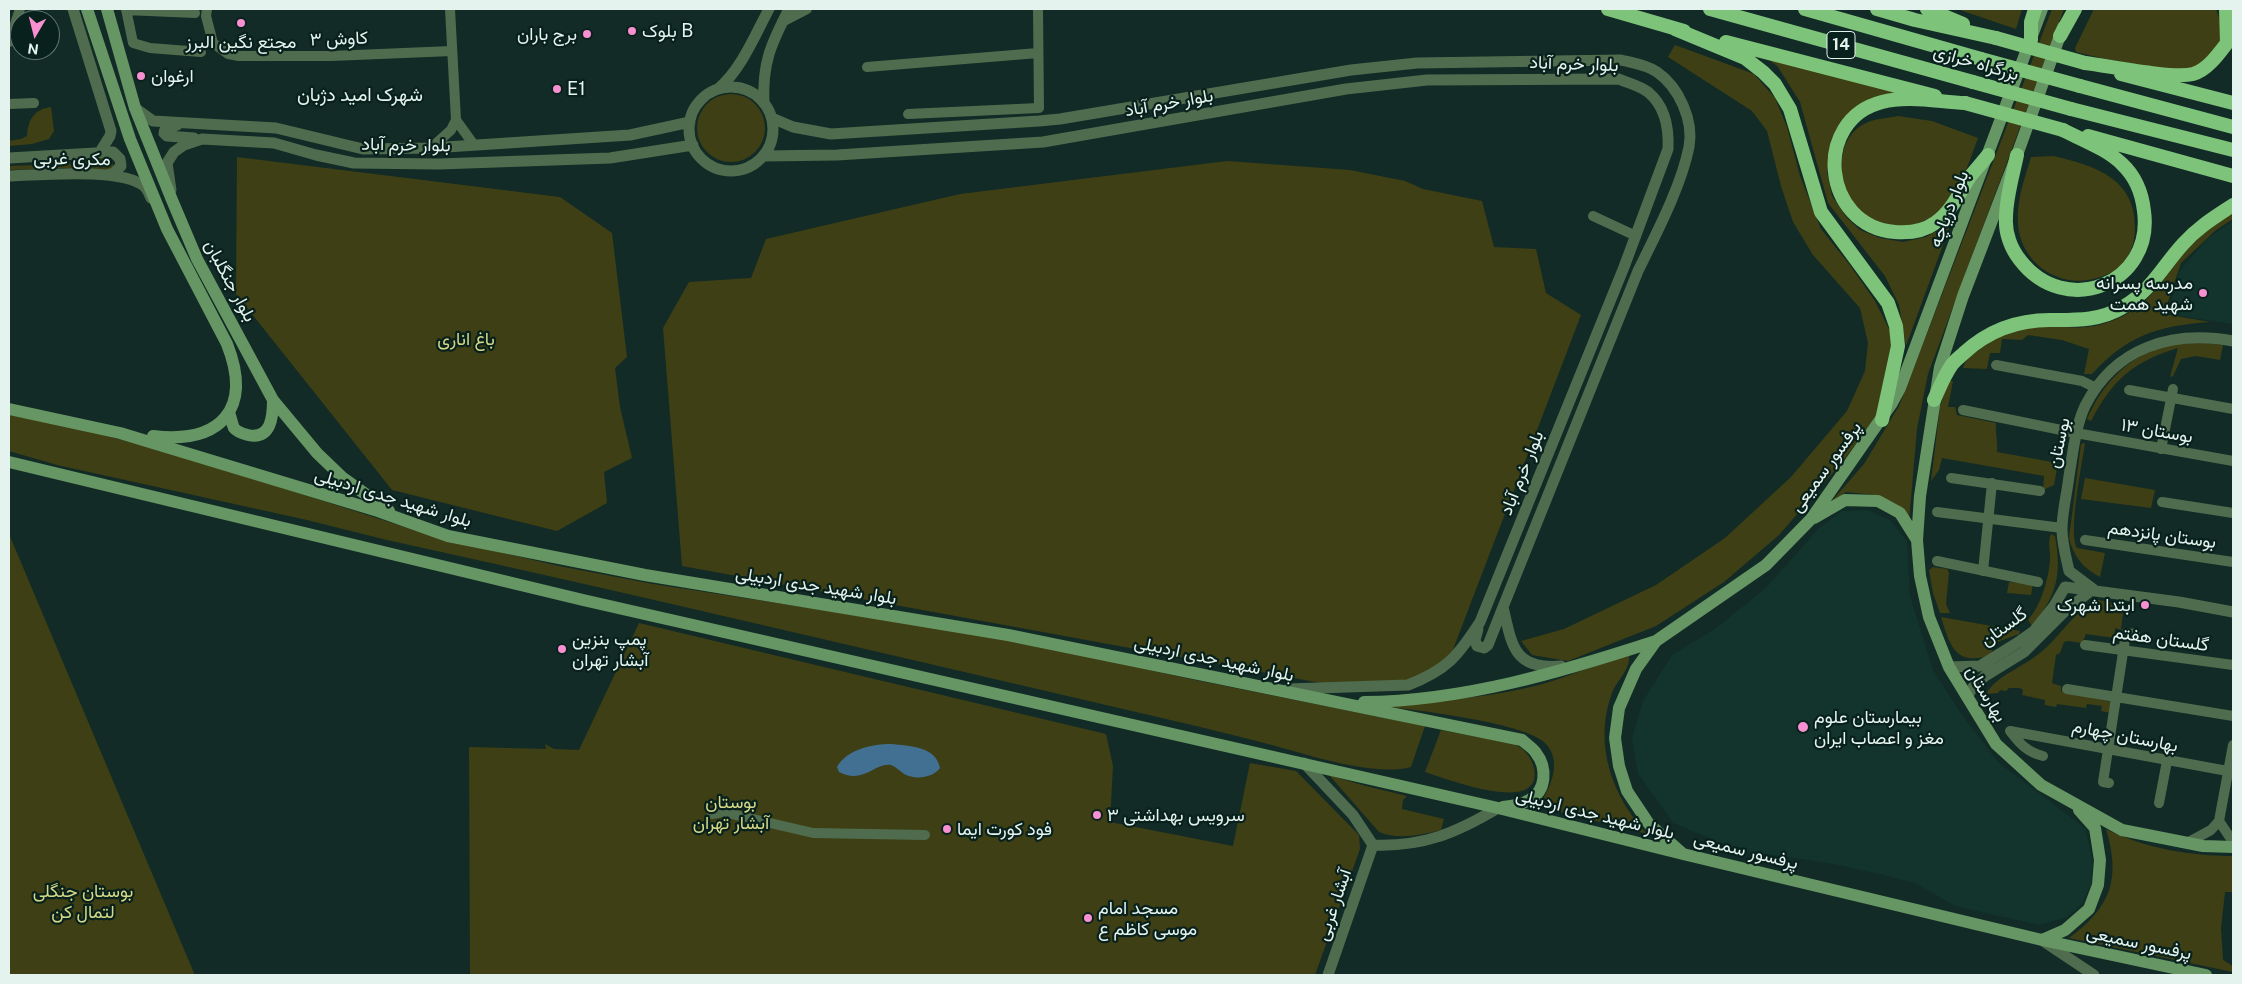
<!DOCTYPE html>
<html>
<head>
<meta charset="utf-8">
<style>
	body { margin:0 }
	#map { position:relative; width:2242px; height:984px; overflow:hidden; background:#132b26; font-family:"Public Sans",sans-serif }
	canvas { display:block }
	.frame { position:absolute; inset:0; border:10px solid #e4f3ee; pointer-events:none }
	.north { position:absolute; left:10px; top:10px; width:50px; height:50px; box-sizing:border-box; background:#09211c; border:1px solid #617570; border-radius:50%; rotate:188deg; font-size:14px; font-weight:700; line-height:20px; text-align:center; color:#e4f3ee }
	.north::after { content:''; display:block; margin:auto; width:18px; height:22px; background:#f690d1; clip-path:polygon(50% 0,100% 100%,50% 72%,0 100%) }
</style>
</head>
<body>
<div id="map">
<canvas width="2242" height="984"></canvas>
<div class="frame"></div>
<div class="north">N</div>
</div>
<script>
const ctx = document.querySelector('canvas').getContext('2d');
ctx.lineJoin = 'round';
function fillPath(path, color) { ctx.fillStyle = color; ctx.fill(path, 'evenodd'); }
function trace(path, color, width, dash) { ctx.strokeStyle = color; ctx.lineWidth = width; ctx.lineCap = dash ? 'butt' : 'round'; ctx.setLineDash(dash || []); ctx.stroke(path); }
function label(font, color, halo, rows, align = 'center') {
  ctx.font = font + ' "Public Sans",Vazirmatn,sans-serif'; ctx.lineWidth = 4.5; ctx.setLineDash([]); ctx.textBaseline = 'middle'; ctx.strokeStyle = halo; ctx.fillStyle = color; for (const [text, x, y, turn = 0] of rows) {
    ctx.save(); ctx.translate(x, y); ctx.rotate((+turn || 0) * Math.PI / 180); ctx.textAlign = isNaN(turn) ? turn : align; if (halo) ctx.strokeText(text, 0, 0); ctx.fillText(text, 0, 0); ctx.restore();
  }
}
fillPath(new Path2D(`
	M2233 221V324L2168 314 2179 272 2207 239Z
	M1868 510 1890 520 1907 541 1910 596 1933 670 1962 715 1998 762 2086 829 2092 861 2091 884 2082 904 2067 917 2039 925 1955 906 1915 883 1879 874 1829 863 1738 850 1673 823 1638 774 1632 738 1643 701 1672 655 1715 629 1767 587 1819 528 1842 511Z`), '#12342c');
fillPath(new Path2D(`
	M1957 9H2022L2016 29Z
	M2052 9H2064L1928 374 1917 429 1909 521 1888 501 1875 495 1846 492 1830 503 1864 464 1899 406Z
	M2094 9H2216C2224 32 2225 43 2205 59 2202 62 2197 67 2193 69 2178 75 2095 57 2076 52L2075 48Z
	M1675 45 1754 74 1775 98 1787 127 1800 176 1821 229 1849 264 1875 301 1893 337 1876 416 1844 460 1779 535 1724 582 1656 626 1568 661 1532 655 1521 641 1564 629 1656 585 1725 538 1791 477 1847 411 1865 371 1868 343 1860 308 1813 255 1793 222 1781 186 1767 131 1752 111 1668 57Z
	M1760 52 1926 97 1886 96 1833 145 1827 172 1832 196 1847 218 1860 230 1880 238 1903 242 1926 237 1951 223 1906 346 1899 305 1885 276 1828 203 1800 102 1778 67Z
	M697 128a34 34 0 1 1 68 0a34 34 0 1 1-68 0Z
	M51 107 54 131 49 139 32 144 9 146V141L21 139 27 136C28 120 34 109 51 107Z
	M1898 116 1932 121 1978 138C1970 160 1962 185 1947 204 1937 217 1920 225 1904 226 1887 226 1868 222 1856 208 1834 182 1835 133 1871 121 1880 118 1889 118 1898 116Z
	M2054 156C2095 166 2136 178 2135 229 2135 243 2129 260 2117 270 2113 272 2107 274 2103 276 2064 292 2021 266 2018 224 2016 201 2025 178 2031 157Z
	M102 157 111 159 114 169 108 172 63 168 9 170V166L68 164Z
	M237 157 560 197 612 233 627 357 615 368 620 407 632 458 604 472 607 503 557 531 392 490 236 294Z
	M1227 161 1350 170 1405 181 1423 189 1482 201 1494 247 1536 249 1546 293 1581 315 1449 660 1415 681 1354 689 682 566 663 328 689 282 751 278 766 239 960 194Z
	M2233 211V219L2216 230 2181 263 2164 314 2210 322C2157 326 2128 335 2092 374H2084L2089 349 2062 340 2028 335 2022 340 2002 339 2000 353H1990L1987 369 1963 368C1965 360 1972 355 1978 351 1993 338 2013 330 2033 327 2059 324 2078 332 2106 323 2157 307 2164 269 2200 237 2210 227 2222 220 2233 211Z
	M2189 341 2223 345 2220 360 2196 356 2181 359 2173 376 2170 377 2178 348C2134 361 2112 380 2091 421L2087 419C2101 387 2122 363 2155 349 2165 345 2178 344 2189 341Z
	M1948 381H1953L1948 407H1955L1957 415 1996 423C1995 433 1998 441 1997 452L2058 463 2054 485 2043 490 2044 476 1942 458 1939 470 1931 481 1940 407Z
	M9 414 92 432 186 457 439 538 559 566 653 584 1005 638 1195 680 1425 726 1411 767C1374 777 1309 755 1272 745 1241 737 1210 729 1179 722 916 661 652 598 387 540L307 520 57 465 9 451Z
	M2085 443C2082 465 2068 531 2077 548L2105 553 2100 577C2084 569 2073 556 2069 538L2081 444Z
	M2085 478 2155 490 2151 508 2081 499Z
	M9 534 194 973 195 975H9Z
	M2051 534 2055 536C2062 575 2057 595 2032 626L2028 620C2041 605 2048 581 2050 561 2051 552 2047 542 2051 534Z
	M1933 567 1947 569 1949 573 1946 604 1950 613H1940L1933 593 1929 570Z
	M2009 582 2033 584 2031 595 2007 593Z
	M2098 600 2124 604 2121 630 2115 628 2114 638 2086 634 2082 643 2068 641 2064 642 2060 653 2056 655 2052 683 2061 686V691L2112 702 2111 713 2101 711 2102 706 2087 704 2086 708 2057 704 2056 707 2045 705V700L2022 695 2023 690 2020 688H2009L2006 691 2000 690 1998 693 1986 694C1997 675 2024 667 2041 652 2059 638 2079 605 2098 600Z
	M1941 617 2020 631 2019 634 1997 642C1994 646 1993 650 1991 653 1987 657 1981 658 1976 658 1952 661 1947 635 1941 617Z
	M639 623 1106 734 1113 766 1110 822 1233 846 1250 763 1296 771 1359 835 1360 849 1315 975H470L469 747 546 749 545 744 554 749 579 750Z
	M1629 655C1631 669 1617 680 1612 693 1593 743 1612 797 1647 834L1541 807 1540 804C1551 787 1562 761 1546 744 1525 721 1399 708 1364 704 1422 702 1478 700 1535 686 1567 678 1597 663 1629 655Z
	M1441 730C1458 733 1476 737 1493 740 1500 742 1509 742 1516 745 1525 749 1532 759 1534 768 1544 817 1444 778 1425 772Z
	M1329 775 1362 785 1407 796 1403 800 1402 809 1444 819 1441 830C1422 835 1398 840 1379 832Z
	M2106 829C2144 848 2190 856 2233 856V892H2225L2221 928 2223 960 2233 966V972L2069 938C2111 907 2121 879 2106 829Z`), '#3e3f14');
fillPath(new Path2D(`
	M891 744C909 746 936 746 940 768 933 778 915 780 904 774 900 771 896 767 891 765 875 762 863 785 839 772L837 767C847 749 873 744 891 744Z`), '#427092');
trace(new Path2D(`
	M126 9 133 43 150 48 201 52
	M207 9 206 16 213 43 228 54 239 56H331L452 51
	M126 10 195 13
	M782 22 807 9
	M9 42 20 9
	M867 67 1038 53
	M9 104 34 103
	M908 114 1039 108 1038 9
	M456 120 474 145
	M431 148 451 130 456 120 450 9
	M1593 216 1636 236
	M1996 365 2082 381 2096 388
	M2129 390 2233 409
	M1963 410 2076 433 2233 461
	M2161 449 2173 389
	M1951 478 2040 491
	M2162 502 2233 513
	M1937 512 2062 528
	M2085 540 2233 562
	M1937 561 2038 582
	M1983 571 1992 483
	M2085 645 2233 665
	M2067 689 2233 716
	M2010 731 2233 772
	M2010 731C2020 744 2027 752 2043 756
	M2109 783 2103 782 2126 633 2135 634
	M2159 803 2167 761
	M712 814 723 812 813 833 925 835
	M2219 821 2233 842
	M2187 843 2211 830 2219 821 2233 745`), '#4f6d4e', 10);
trace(new Path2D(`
	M73 9 111 131 110 136 100 152
	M689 129a42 42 0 1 1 84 0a42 42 0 1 1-84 0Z
	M718 89C741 70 755 35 769 9
	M764 103C762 63 771 44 789 9
	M135 108 153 121 276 128 363 149 431 148 630 135 690 122
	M772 118 793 127 831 134 1039 121 1060 119 1351 70 1417 63 1621 60C1633 63 1647 65 1657 72 1679 87 1694 121 1689 147 1681 187 1656 234 1638 271L1503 607C1512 646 1514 670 1561 666
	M177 125 165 129 164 133 167 136 194 138
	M763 156 837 155 1043 142 1346 89 1427 80 1619 79C1628 83 1640 86 1648 92 1665 106 1669 129 1668 149L1624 267 1480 622C1458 656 1447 670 1408 685L1288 689
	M9 158 113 152 120 159 121 166 114 173 107 175
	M9 176C38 175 124 167 145 187 148 190 149 194 151 198
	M171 190 167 163 174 152 184 145 202 139 274 143 316 155 354 163 439 164 610 158 693 145
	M2093 589 2069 571C2066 557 2062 543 2062 529 2062 512 2067 494 2069 476 2073 453 2075 428 2085 406 2115 347 2172 330 2233 341
	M1478 629 1475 640 1477 646 1484 648 1488 645 1503 607
	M1949 667 1980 666 2017 643 2034 631 2054 606 2065 587 2179 602 2233 612
	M1967 697 1973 687 1985 676 2024 652 2063 613 2093 589
	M1304 763 1353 815 1373 845
	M1373 845C1423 847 1456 833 1498 808
	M2043 941 2094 975
	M1328 975 1373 845`), '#4f6d4e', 11);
trace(new Path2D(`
	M87 9 130 139 167 229 227 344C253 410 220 444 153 436
	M107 9 135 108 172 200 197 259 273 400 317 453 343 478 389 511
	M2042 9 1900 388 1892 403 1811 519 1766 565 1656 641 1636 669 1619 708 1615 738 1619 766 1627 791 1649 824 1683 854 2042 940 2206 975
	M2063 27 2017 155 1963 296 1940 367 1920 496 1917 540 1920 576 1929 617 1949 667 1996 744 2041 785 2122 830 2203 846 2233 847
	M9 409 120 433 378 511 448 536 645 575 1008 635 1522 740C1526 744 1533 748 1536 753 1547 767 1547 791 1529 800 1521 805 1512 806 1503 807
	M229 413C231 417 232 424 234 428 237 432 244 434 248 435 271 440 273 417 273 400
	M9 462 583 600 1498 808 1683 854
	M1814 518 1845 500 1878 501 1900 513 1917 540
	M1364 702C1464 701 1561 672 1656 641
	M2042 940 2065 930 2089 909 2098 885 2100 860 2095 828 2079 810`), '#659663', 12);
trace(new Path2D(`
	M1608 9 1684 31
	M1710 9 1973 82
	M1805 9 1981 59
	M1877 9 1915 20 1996 38
	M1927 9 1963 24
	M1675 29 1745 58 1763 72 1775 84 1790 109 1821 212 1888 303 1896 326 1898 346 1882 420
	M2060 36 2075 9
	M2031 40V22L2035 9
	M1726 42 1935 96
	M2085 63C2110 66 2171 79 2193 74 2207 70 2218 55 2227 43L2226 9
	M2121 74 2233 103
	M2080 86 2233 127
	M1965 103C1939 102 1908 95 1882 102 1812 120 1822 226 1895 232 1908 233 1924 231 1935 223 1951 212 1959 194 1969 178 1975 170 1982 163 1988 155
	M2071 109 2233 150
	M2088 136 2233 176
	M2017 155C2013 175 2006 197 2006 218 2005 233 2011 249 2020 260 2065 319 2154 284 2144 211 2142 193 2136 177 2122 164 2107 149 2082 140 2063 130
	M1934 400C1939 389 1944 376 1951 366 1954 361 1960 357 1964 353 1989 330 2017 320 2050 320 2076 320 2100 321 2123 307 2152 290 2162 267 2183 244 2198 227 2215 217 2233 205`), '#7dc37a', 14);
trace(new Path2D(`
	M1996 38 2085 63
	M1981 59 2080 86
	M1973 82 2071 109
	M1965 103 2063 130`), '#7dc37a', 14);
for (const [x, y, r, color] of [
	[241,23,5,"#f690d1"],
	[632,31,5,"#f690d1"],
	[587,34,5,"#f690d1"],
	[141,76,5,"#f690d1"],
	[557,89,5,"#f690d1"],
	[2203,293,5,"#f690d1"],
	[2145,605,5,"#f690d1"],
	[562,649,5,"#f690d1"],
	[1803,727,6,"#f690d1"],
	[1097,815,5,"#f690d1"],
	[947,829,5,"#f690d1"],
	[1088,918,5,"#f690d1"]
]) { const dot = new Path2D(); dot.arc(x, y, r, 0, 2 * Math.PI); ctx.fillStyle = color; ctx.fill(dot); trace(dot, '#09211c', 2); }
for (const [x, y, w] of [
	[1841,45,28]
]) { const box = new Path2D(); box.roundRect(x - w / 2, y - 13.5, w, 27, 4); ctx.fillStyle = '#09211c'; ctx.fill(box); trace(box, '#e4f3ee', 1); }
label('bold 16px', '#e4f3ee', null, [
	["14",1841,45]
]);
label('18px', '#e4f3ee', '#09211c', [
	["بلوک B",642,31],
	["برج باران",577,34,"right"],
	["مجتع نگین البرز",241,42,"center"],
	["ارغوان",151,76],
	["E1",567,89],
	["مدرسه پسرانه",2193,283,"right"],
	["شهید همت",2193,304,"right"],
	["ابتدا شهرک",2135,605,"right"],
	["پمپ بنزین",572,639],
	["آبشار تهران",572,660],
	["بیمارستان علوم",1814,717],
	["مغز و اعصاب ایران",1814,738],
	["سرویس بهداشتی ۳",1107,815],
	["فود کورت ایما",957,829],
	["مسجد امام",1098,908],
	["موسی کاظم ع",1098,929]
], 'left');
label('18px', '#e4f3ee', '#09211c', [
	["کاوش ۳",339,39,-2],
	["بزرگراه خرازی",1976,63,16],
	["بلوار خرم آباد",1574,64,2],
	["بلوار خرم آباد",1169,103,-10],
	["بلوار خرم آباد",406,145,1],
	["مکری غربی",72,159,1],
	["بلوار دریاچه",1949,209,-69],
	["بلوار جنگلبان",230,281,62],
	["بوستان ۱۳",2157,431,10],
	["بوستان",2059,443,-78],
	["پرفسور سمیعی",1826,467,-54],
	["بلوار خرم آباد",1522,473,-68],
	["بلوار شهید جدی اردبیلی",393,498,17],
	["بوستان پانزدهم",2162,535,8],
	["بلوار شهید جدی اردبیلی",816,586,9],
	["گلستان",2004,627,-36],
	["گلستان هفتم",2161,639,8],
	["بلوار شهید جدی اردبیلی",1214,659,12],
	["بهارستان",1986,694,59],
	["بهارستان چهارم",2125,736,11],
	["بلوار شهید جدی اردبیلی",1595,814,14],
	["پرفسور سمیعی",1746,851,14],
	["آبشار غربی",1334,905,-71],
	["پرفسور سمیعی",2139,943,12]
]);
label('18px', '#d5d987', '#09211c', [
	["باغ اناری",466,339],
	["بوستان",731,802],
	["آبشار تهران",731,823],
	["بوستان جنگلی",83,891],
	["لتمال کن",83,912]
]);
label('19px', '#e4f3ee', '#09211c', [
	["شهرک امید دژبان",360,95]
]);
</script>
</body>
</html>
